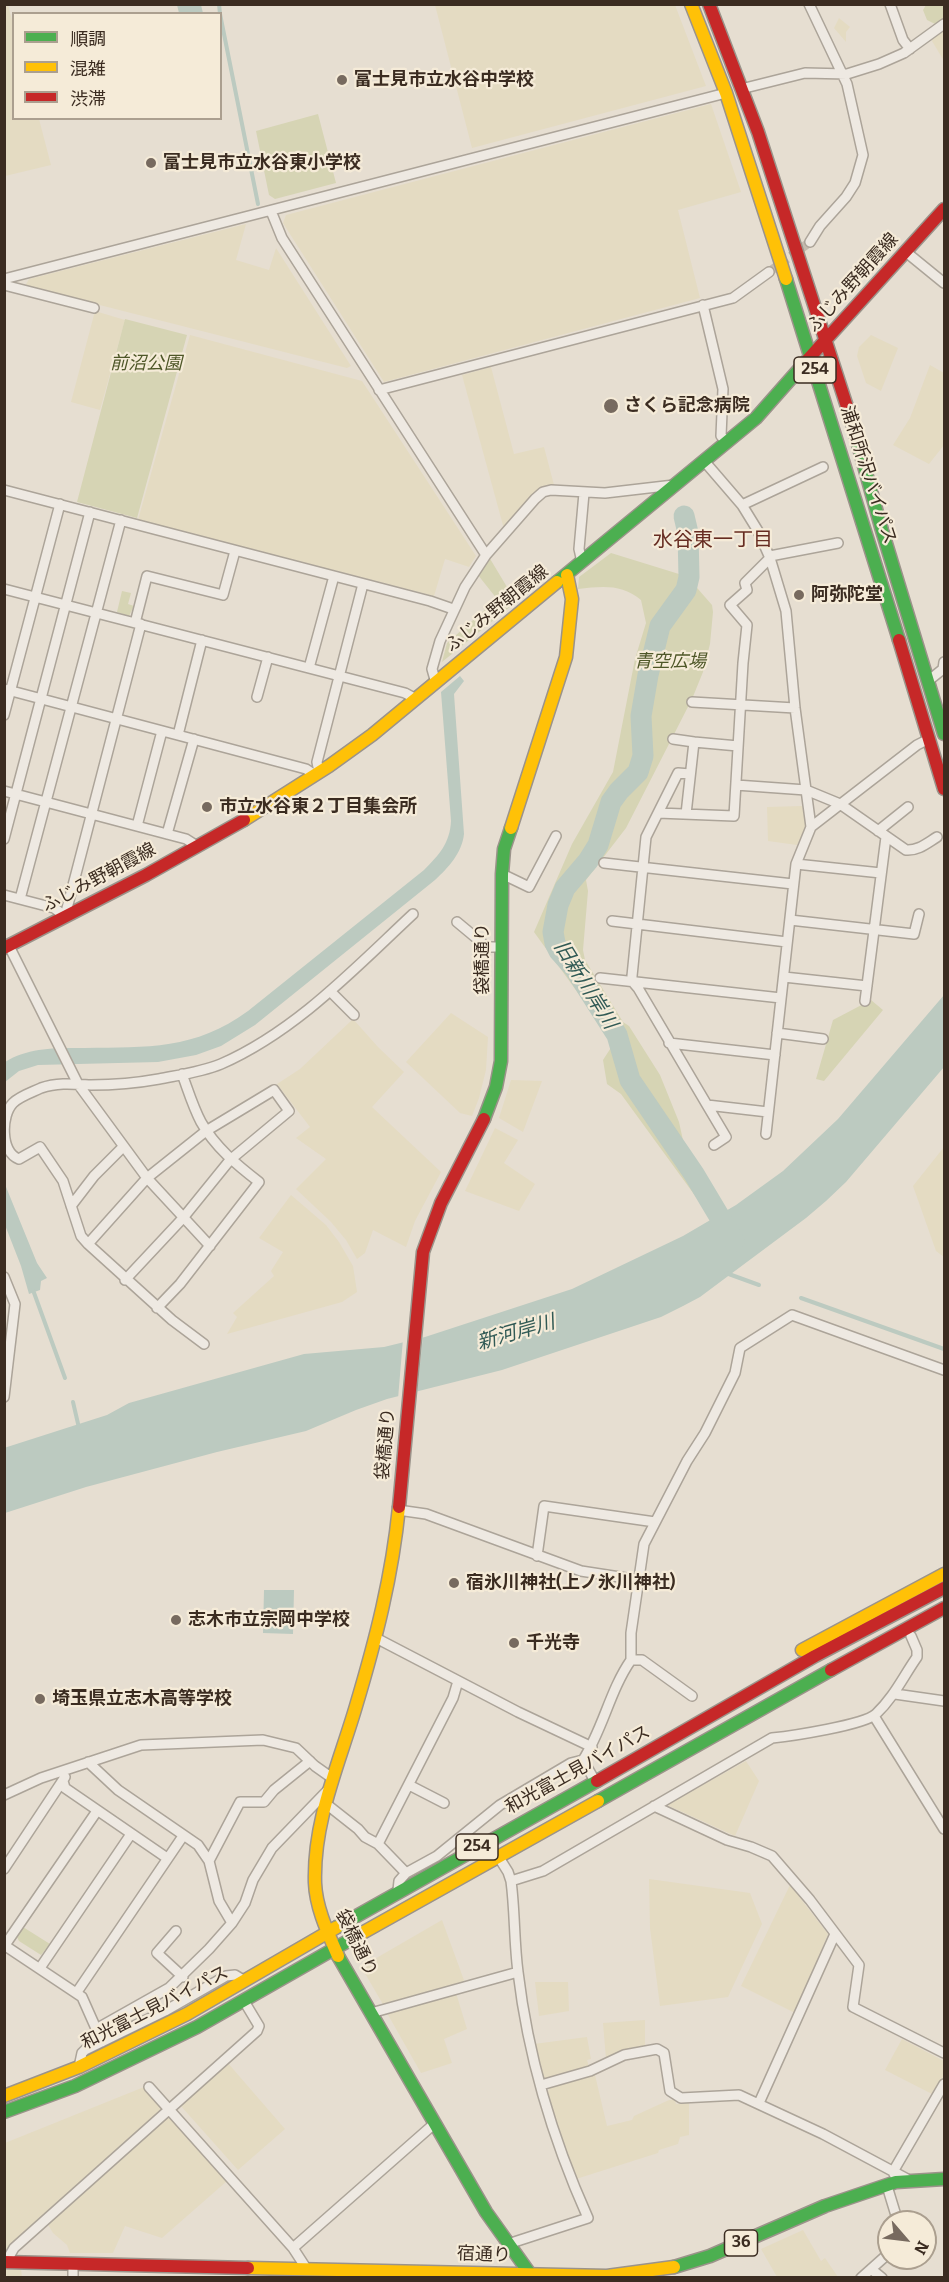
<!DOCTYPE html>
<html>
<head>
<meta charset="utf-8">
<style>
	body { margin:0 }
	#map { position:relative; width:949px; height:2282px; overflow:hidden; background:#e6ded1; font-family:Bitter,"Noto Sans JP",serif }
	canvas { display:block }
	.frame { position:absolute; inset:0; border:6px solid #3b2c21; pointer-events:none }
	.legend { position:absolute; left:12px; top:12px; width:210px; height:108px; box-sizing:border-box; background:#f5ebd8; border:2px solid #ab9f8f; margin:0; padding:8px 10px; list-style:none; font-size:18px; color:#3b2c21 }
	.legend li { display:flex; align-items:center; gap:12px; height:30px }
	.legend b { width:30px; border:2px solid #ab9f8f }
	.north { position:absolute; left:877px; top:2210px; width:60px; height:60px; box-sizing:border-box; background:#f5ebd8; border:2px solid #ab9f8f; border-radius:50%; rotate:118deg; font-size:16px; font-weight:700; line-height:24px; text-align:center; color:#3b2c21 }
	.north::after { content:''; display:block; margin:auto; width:21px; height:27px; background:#776a5f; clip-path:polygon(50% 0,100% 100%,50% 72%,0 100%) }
</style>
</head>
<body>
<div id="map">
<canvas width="949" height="2282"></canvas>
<div class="frame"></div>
<ul class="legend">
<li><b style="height:8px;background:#4caf50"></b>順調</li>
<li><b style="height:8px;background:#ffc107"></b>混雑</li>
<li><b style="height:8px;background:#c62828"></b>渋滞</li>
</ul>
<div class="north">N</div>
</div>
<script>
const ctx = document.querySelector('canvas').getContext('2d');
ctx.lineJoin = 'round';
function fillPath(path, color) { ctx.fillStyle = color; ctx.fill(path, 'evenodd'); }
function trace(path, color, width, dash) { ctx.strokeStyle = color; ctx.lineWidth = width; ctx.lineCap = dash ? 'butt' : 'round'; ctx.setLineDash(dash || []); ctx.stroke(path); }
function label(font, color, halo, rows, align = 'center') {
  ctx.font = font + ' Bitter,"Noto Sans JP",serif'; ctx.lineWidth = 4.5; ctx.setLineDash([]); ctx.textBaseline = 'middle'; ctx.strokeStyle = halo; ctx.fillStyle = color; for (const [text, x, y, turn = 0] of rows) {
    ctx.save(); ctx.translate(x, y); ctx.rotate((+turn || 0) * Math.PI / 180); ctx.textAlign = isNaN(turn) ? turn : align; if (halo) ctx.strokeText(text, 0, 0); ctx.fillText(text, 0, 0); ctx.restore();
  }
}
fillPath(new Path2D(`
	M4 5H8L13 24 14 118 39 119 51 165 5 176Z
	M435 5H675L706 86 472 148Z
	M839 18 850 27 846 32V42L834 28Z
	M944 30V61L932 41 933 38Z
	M711 104 741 192 678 210 700 298 384 382 283 223 286 215Z
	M246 224 236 260 269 270 276 248 351 366 347 368 25 286 29 279Z
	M95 311 125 320 100 410 71 402Z
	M190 335 362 381 476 556 469 567 445 559 434 596 138 520Z
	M871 335 898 348 881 391 866 383 857 356 859 347Z
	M930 365 944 373V445L929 464 893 445 910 418Z
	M491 367 514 454 544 447 554 485 539 489 529 498 504 529 462 375Z
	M802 806 806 826 797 845 768 841 767 807Z
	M451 1013 488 1037 486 1070 479 1098 472 1116 460 1113 406 1062Z
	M353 1019 378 1047 404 1072 372 1107 441 1172 415 1221 406 1247 373 1230 365 1253 357 1259 346 1240 331 1222 296 1189 326 1159 296 1138 310 1127 277 1084 300 1069Z
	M511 1080 542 1081 523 1132 499 1118Z
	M495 1128 518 1140 504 1163 535 1184 519 1211 465 1191Z
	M944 1147V1257L936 1251 913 1186Z
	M291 1195 326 1225 339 1242 353 1266 357 1292 342 1302 227 1334 237 1317 233 1313 274 1276 271 1271 283 1252 259 1238Z
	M746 1761 759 1781 735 1836 667 1805Z
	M649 1879 750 1893 762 1924 728 1997 660 2006 650 1928Z
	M790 1885 828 1934 795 2013 741 1986Z
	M442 1920 465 1983 384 2006 363 1970 366 1964Z
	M535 1982H568L569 2011 539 2016Z
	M456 1993 467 2029 444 2039 452 2063 421 2073 387 2013Z
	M645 2020V2048L606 2059 603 2023Z
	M587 2037 591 2059 587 2060 589 2067 547 2080 542 2077 534 2044Z
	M902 2039 944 2061V2075L934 2095 885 2070Z
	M227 2062 285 2129 238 2170 180 2105Z
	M595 2075 607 2126 632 2120 634 2116 669 2100H675L676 2104 689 2103V2135L680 2137 678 2144 659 2150 658 2153 576 2179 547 2093 551 2086Z
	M144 2087 163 2110 7 2251H5V2143Z
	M168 2114 227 2181 162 2238 125 2226 113 2253H70L67 2245 53 2233 47 2223Z
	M803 2230 821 2261 825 2258 838 2277H777L761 2249Z
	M21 2269 22 2277H5L4 2270Z`), '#e4dbc2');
fillPath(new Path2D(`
	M926 5H944V18L935 24 927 20 923 10Z
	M318 114 336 183 275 199 269 195 256 131Z
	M125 319 187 335 137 518 77 502Z
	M611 553 679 574 691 581 712 605 713 612 710 644 703 672 692 699 626 828 586 880 588 891 583 950 585 960 623 1022 629 1026 660 1075 679 1122 686 1154 712 1187 696 1197 621 1094 607 1084 603 1060 614 1043 534 932 572 844 613 772 635 659 646 623 641 600C622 584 603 586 578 589L579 577Z
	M489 557 516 602 442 662 447 643 497 599 478 575Z
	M122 591 131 593 128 604 134 606 129 616 117 612Z
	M871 1000 883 1010 824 1081 816 1079 833 1020Z
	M23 1927 50 1944 41 1955 19 1941 17 1937Z`), '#d6d4b4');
fillPath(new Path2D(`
	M177 5H201L203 13H179Z
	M460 676 464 681 454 694 464 834C462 853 448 868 435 880L255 1025 221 1046 196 1055 158 1062 38 1065 19 1071 5 1082V1062C29 1047 57 1048 85 1048 147 1047 195 1050 248 1011L424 870C439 855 450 843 451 821L441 692Z
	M944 995V1067L846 1182 826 1201 806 1218 700 1297 683 1306 661 1317 502 1370 387 1399 356 1410 306 1431 217 1452 86 1487 5 1513 4 1448 107 1415 129 1403 304 1354 384 1347 425 1337 572 1289 683 1236 736 1205 783 1171 838 1119Z
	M4 1182 37 1263 47 1278 41 1281 40 1290 29 1294 21 1266 5 1225Z
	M264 1590H294L293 1634 263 1633Z`), '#bccac0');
fillPath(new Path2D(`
	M423 1335 417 1394 398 1399 403 1339Z`), '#e6ded1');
trace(new Path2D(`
	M219 4 220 14
	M220 14 258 204
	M726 1273 759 1285
	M33 1290 65 1378
	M801 1298 944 1349
	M73 1402 79 1428`), '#bccac0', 4);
trace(new Path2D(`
	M684 516 688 533 689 577 686 590 660 626 648 675 641 716 643 756 638 772 619 791 611 802 598 845 588 861 565 888 558 905 553 932 555 943 559 951 575 969 617 1035 630 1080 694 1174 734 1241`), '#bccac0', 21);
trace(new Path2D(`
	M769 272 810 242`), '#c4baae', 9, [9, 4.5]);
const street = new Path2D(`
	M809 4 847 84 863 155 855 183 846 197 820 226 810 242
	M890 4 903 40 910 49
	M741 89 805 73 847 74 879 64 904 53 944 24
	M271 211 282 238 486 555
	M906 252 944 283
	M4 279 726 93
	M4 285 94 308
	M703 305 723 389 721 436 728 442
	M379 390 733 298 769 272
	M705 462 742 505 758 531 770 558 786 611 795 708 811 827 796 864 766 1134
	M4 490 430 601 453 609
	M742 505 823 467
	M770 556 838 543
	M582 562 579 549 584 493
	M4 589 405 693 416 699
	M135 623 147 576 223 595 235 551
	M309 668 334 576
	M928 681 943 669 944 662
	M436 683 432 669 440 641 465 587 486 555 535 499 543 492 551 490 605 493 674 485
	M4 689 306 769 315 775
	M257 697 268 657
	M692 702 795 708
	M4 715 60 504
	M178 735 202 640
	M673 739 694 742
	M319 772 317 762 363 584
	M736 785 806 790 840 804 906 850C918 851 927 843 937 837
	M4 791 167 834 186 839 197 846
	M658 813 678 773 690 774
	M686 814 694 742 738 746
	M137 826 162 731
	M811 827 917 745 929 739
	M878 831 908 807
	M167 834 194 739
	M4 839 90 512
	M604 863 793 884
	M796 864 881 873
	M502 874 529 887 556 836
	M4 895 54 908 65 916 141 624
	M20 899 121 520
	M790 920 914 934 919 914
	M612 921 787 942
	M457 922 487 947H501
	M9 946 78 1084 147 1178 210 1246
	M784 977 867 986
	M600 978 781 998
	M330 991 354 1015
	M865 1001 886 837
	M777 1033 823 1039
	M669 1043 775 1055
	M707 1105 726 1137 714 1145
	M768 1112 707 1105 638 988 632 981V976L646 837 658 813 734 816 743 663 747 625 730 605 747 590 745 583 770 558
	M71 1206 94 1176 123 1147
	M88 1244 147 1178 206 1131 274 1090 289 1111 230 1160 183 1218 125 1280
	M4 1277 15 1304 4 1397
	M157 1308 180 1284 259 1182C237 1165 215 1147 201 1122 193 1107 188 1090 182 1074
	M204 1344 172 1320 88 1244 81 1236 63 1181 40 1147 19 1159C0 1152 1 1115 13 1103 20 1096 33 1092 41 1088 58 1082 74 1084 91 1085 113 1085 137 1083 159 1079 179 1075 202 1072 221 1064 296 1031 354 969 413 914
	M398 1510 426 1514 581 1571 639 1580
	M537 1556 544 1506 655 1522
	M376 1638 518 1712 592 1747
	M631 1660V1633L644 1544 687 1461 705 1433 735 1373 740 1348 792 1315 944 1370
	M895 1694 944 1701
	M874 1716 944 1829
	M88 1762 118 1790 198 1845 209 1861
	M63 1781 65 1788 167 1858
	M595 1781 583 1760C603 1729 610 1690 631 1660H642L692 1696
	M409 1785 444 1803
	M4 1795 41 1778 141 1745 263 1740 296 1748 315 1766 332 1778
	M325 1803 358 1829 365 1837 378 1844 406 1873
	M654 1806 727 1840 751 1847 772 1856 810 1900 859 1965 853 2007 944 2053
	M378 1844 453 1698 458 1681
	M498 1856 508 1872 511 1881C515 1911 514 1942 518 1972 528 2056 553 2140 588 2218L508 2244
	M4 1869 65 1777
	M511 1881 543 1871 772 1738C792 1736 864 1725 876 1714 894 1697 903 1677 917 1657V1650L911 1636
	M398 1890 399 1881 406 1873 437 1856 500 1805 571 1763 583 1760
	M232 1923 219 1901 209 1861 240 1802H264L274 1790 310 1761
	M176 1931 157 1953 183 1977
	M4 1945 82 1997 102 2042
	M5 1945 97 1811
	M40 1968 131 1834
	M77 1992 183 1836
	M371 2013 518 1972
	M98 2028 169 1988 209 1949 232 1923 245 1903 253 1880 272 1848 329 1789
	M79 2067 82 2053 85 2050 165 2011 226 1976 235 1975 245 1981
	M541 2085 590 2071 624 2055 657 2049 664 2053 670 2091 681 2098 739 2095 823 2134 911 2181
	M149 2087 293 2248 306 2268
	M759 2103 835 1934
	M894 2174V2170L944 2084
	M887 2186 898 2222
	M293 2248 434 2124
	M6 2262 14 2248 257 2031 259 2026 244 2001
	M73 2263V2278
	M871 2269 882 2278
	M861 2278 889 2253`);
const fast = new Path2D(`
	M786 279 899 640
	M851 419 881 527 944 734
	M557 582 756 418 802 366
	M484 1119 496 1087 501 1061 502 874 504 849 511 828
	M598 1801 831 1670
	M337 1927 597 1781
	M338 1956 486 2212 533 2278
	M4 2112 75 2086 197 2027 355 1937
	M674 2267 710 2256 825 2206 896 2182 944 2179`);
const slow = new Path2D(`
	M691 4 726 93 786 279
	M244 820 329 766 372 735 557 582
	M511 828 566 657 572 599 567 575
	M802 1650 944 1574
	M355 1937 598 1801
	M338 1956C328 1933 316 1908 315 1883 313 1821 339 1764 356 1706 376 1639 392 1577 399 1507
	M4 2096 79 2067 187 2014 337 1927
	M248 2268 607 2276 674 2267`);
const jam = new Path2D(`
	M709 4 758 132 851 419
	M802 366 944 209
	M899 640 944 789
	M4 948 146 875 244 820
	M399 1507 423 1252 441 1203 484 1119
	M831 1670 944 1608
	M597 1781 815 1656 944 1588
	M4 2262 248 2268`);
trace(street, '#aca499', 12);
trace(fast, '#9b938a', 15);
trace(slow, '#9b938a', 15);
trace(jam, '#9b938a', 15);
trace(street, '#eee9e2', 9);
trace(fast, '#4caf50', 12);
trace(slow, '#ffc107', 12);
trace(jam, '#c62828', 12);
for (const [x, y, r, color] of [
	[342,80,6,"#776a5f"],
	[151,163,6,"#776a5f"],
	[611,406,8,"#776a5f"],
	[799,595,6,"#776a5f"],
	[207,807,6,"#776a5f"],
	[454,1583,6,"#776a5f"],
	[176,1620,6,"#776a5f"],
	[514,1643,6,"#776a5f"],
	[40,1699,6,"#776a5f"]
]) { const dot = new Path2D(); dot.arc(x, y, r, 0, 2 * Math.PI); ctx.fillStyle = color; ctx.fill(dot); trace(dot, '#f5ebd8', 2); }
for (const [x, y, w] of [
	[815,370,42],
	[477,1847,42],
	[741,2243,33]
]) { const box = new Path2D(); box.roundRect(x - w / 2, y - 13, w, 26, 4.5); ctx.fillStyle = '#f5ebd8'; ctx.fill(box); trace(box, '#3b2c21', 1.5); }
label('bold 16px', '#3b2c21', null, [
	["254",815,370],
	["254",477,1847],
	["36",741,2243]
]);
label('bold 18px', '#3b2c21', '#f5ebd8', [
	["富士見市立水谷中学校",354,80],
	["富士見市立水谷東小学校",163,163],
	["さくら記念病院",624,406],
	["阿弥陀堂",811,595],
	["市立水谷東２丁目集会所",219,807],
	["宿氷川神社(上ノ氷川神社)",466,1583],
	["志木市立宗岡中学校",188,1620],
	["千光寺",526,1643],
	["埼玉県立志木高等学校",52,1699]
], 'left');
label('18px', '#3b2c21', '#f5ebd8', [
	["ふじみ野朝霞線",853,283,-48],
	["浦和所沢バイパス",868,475,72],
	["ふじみ野朝霞線",497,609,-39],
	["ふじみ野朝霞線",99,878,-28],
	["袋橋通り",483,959,-90],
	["袋橋通り",386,1444,-85],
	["和光富士見バイパス",578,1770,-29],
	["袋橋通り",356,1943,64],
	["和光富士見バイパス",155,2008,-27],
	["宿通り",484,2255,2]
]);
label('italic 18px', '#4e5728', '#f5ebd8', [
	["前沼公園",146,364],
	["青空広場",670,662]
]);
label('20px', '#662c21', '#f5ebd8', [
	["水谷東一丁目",713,540]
]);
label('italic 20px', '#315a55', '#f5ebd8', [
	["旧新川岸川",585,985,58],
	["新河岸川",516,1333,-16]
]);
</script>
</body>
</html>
